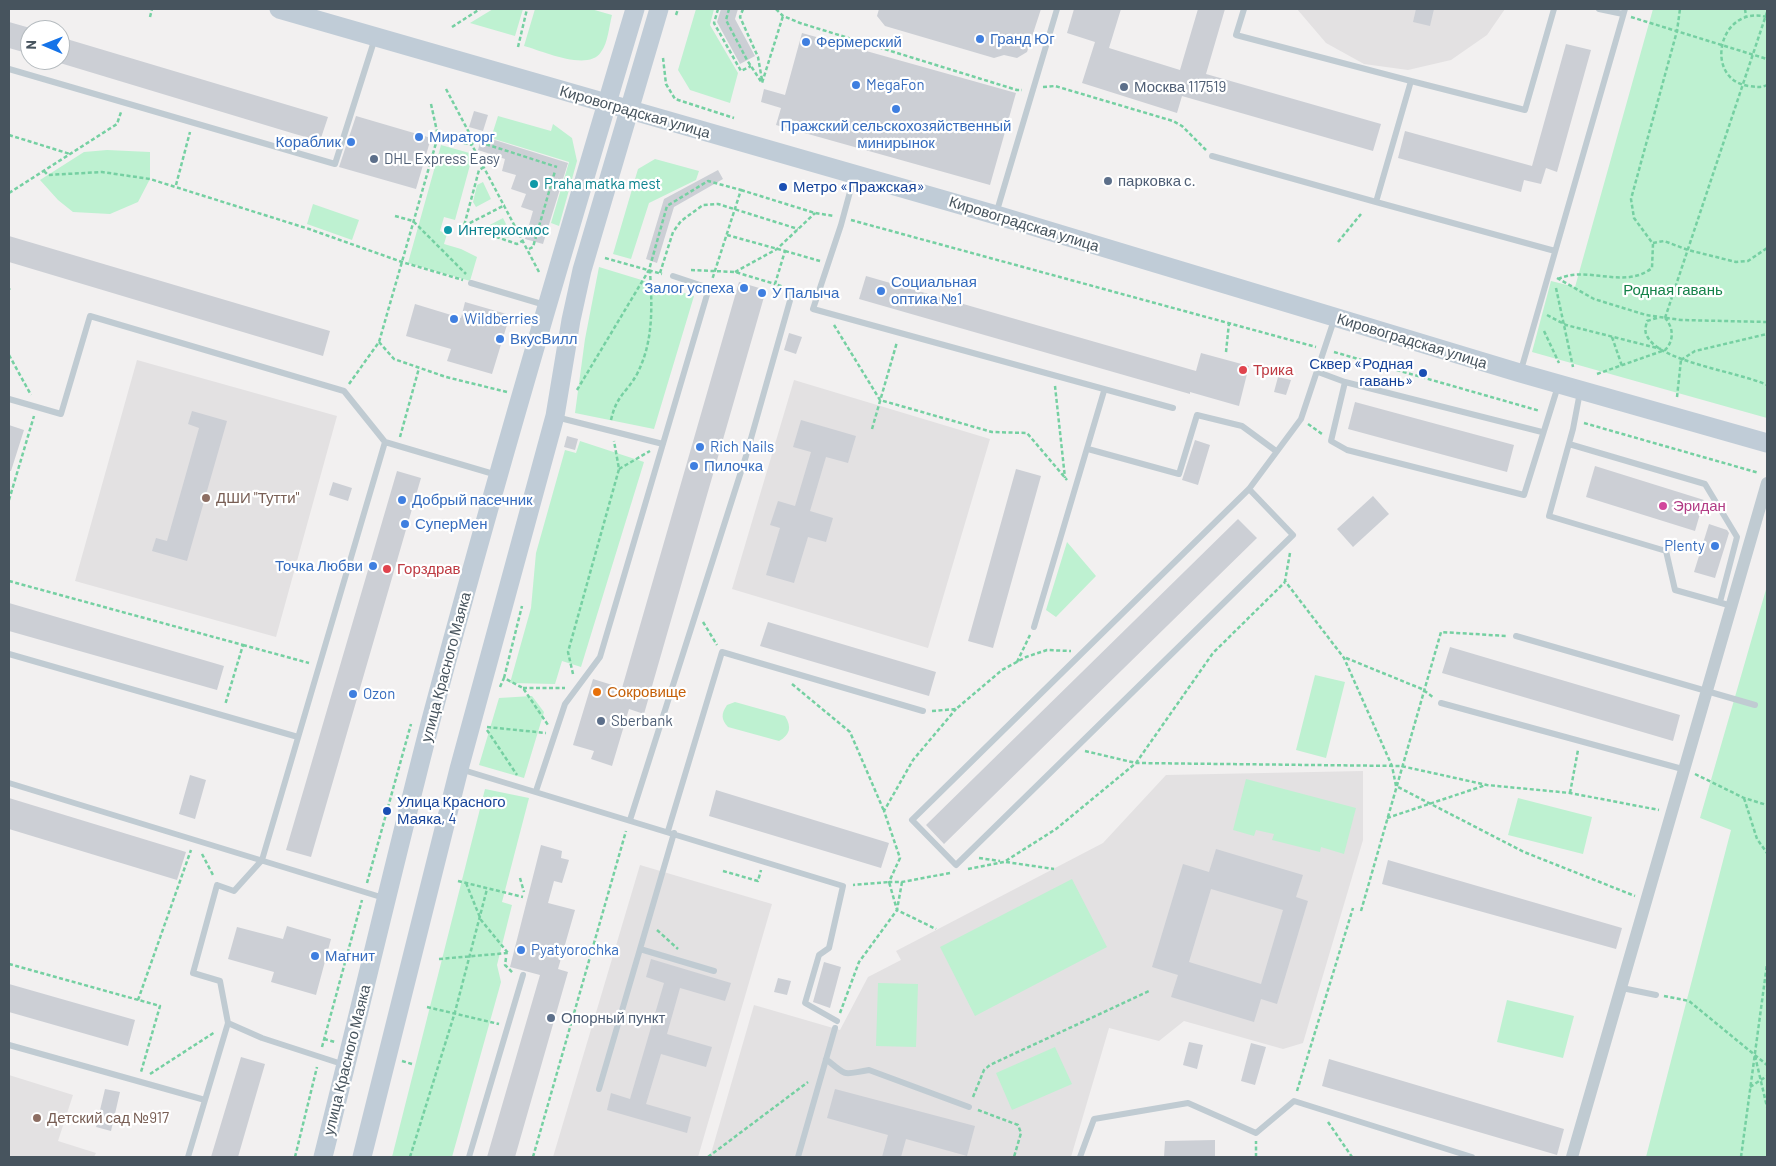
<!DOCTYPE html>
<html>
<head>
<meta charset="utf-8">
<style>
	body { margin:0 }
	#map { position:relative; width:1776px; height:1166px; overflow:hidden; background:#f2f0f0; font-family:Barlow,sans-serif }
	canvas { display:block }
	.frame { position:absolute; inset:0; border:10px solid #47545e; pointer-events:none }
	.north { position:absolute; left:20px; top:20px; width:50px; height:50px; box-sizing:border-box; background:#fff; border:1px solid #b5bbbf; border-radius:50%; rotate:271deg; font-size:14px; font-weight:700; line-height:20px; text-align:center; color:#47545e }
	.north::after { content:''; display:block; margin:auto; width:18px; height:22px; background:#1573e8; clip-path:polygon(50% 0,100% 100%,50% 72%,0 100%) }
</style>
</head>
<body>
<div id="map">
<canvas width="1776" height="1166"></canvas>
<div class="frame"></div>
<div class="north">N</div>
</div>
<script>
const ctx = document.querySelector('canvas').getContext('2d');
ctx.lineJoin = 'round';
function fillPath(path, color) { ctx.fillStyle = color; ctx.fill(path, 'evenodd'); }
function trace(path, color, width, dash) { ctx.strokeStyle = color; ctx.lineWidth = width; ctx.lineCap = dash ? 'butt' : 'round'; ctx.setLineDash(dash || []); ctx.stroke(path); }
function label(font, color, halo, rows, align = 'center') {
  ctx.font = font + ' Barlow,sans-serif'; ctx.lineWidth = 4.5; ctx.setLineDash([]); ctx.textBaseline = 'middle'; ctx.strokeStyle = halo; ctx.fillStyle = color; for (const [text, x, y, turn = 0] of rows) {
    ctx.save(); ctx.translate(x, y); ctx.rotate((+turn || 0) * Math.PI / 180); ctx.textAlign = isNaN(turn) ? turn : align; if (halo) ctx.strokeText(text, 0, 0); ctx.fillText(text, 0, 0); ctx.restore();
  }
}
fillPath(new Path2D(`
	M1297 9H1505L1487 35 1451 60 1408 70 1364 64 1326 43Z
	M137 360 337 416 276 637 75 581Z
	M794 380 990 439 928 648 732 589Z
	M1363 771V840L1303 1043 1283 1049 1184 1021 1159 1041 1109 1028 1071 1157H710L754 1005 840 1030 868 977 901 960 896 951 1103 843 1166 775Z
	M640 865 772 904 698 1157H553Z
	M9 1075 73 1095 58 1141 96 1153 94 1157H9Z`), '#e3e1e2');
fillPath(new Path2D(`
	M493 9H523L515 36 470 23Z
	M535 9H591L612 15C609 26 608 43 601 52 588 72 543 51 524 46Z
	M696 9H714L710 25 738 73 730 103 690 90 678 70Z
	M1653 9H1767V418L1532 352 1551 281 1575 287Z
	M498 116 551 131 553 124 572 138 577 161 559 226 551 223 569 162 491 138Z
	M441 145 473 154 455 220 444 217 440 231 447 234 444 244 461 249 477 257 470 281 408 263Z
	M107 150 150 152V179L138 202 110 214 73 212 58 200 40 180 84 152Z
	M655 159 699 171 696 180 649 203 631 259 613 254 638 169Z
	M483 182 491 199 476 207 473 202 477 185Z
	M313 204 359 220 352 240 307 224Z
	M503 218 512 236 507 238 488 232 486 227Z
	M599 267 694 296 654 429 575 413 585 339Z
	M580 441 644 462 581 667 562 661 555 684 510 683 531 608 536 553 565 450 576 453Z
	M1067 542 1096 576 1056 617 1046 610Z
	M1767 586V1157H1646L1731 830 1700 818Z
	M1315 675 1345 682 1326 758 1296 750Z
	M532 696 544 712 524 778 479 765 499 698Z
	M735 702 785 716C792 727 790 735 779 741L728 727C721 719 721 714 727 705Z
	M1246 779 1356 808 1344 854 1321 847 1320 852 1272 840 1274 834 1256 830 1254 836 1233 830Z
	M485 789 529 798 502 902 512 905 497 965 501 982 452 1157H392Z
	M1518 798 1592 817 1583 854 1508 835Z
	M1072 879 1107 947 975 1016 940 947Z
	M878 983 918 984 916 1047 876 1046Z
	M1507 1000 1574 1016 1563 1058 1497 1042Z
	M1055 1047 1072 1084 1012 1110 996 1073Z`), '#bef1d1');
fillPath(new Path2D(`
	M721 9H738L735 19 755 56 740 64 717 22Z
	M879 9H1041L1027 52 1017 58 1004 55 994 58 885 26 877 16Z
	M1074 9H1121L1109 48 1180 70 1198 9H1225L1206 74 1381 124 1373 151 1182 96 1177 113 1082 83 1095 42 1067 33Z
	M1416 9H1434L1430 26 1413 22Z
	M9 22 30 28V54L9 48Z
	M802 33 1016 93 990 185 776 125 781 108 761 102 764 89 785 95Z
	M60 37 137 60 328 117 320 141 295 134 60 63Z
	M1566 44 1591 50 1557 172 1546 168 1541 184 1524 180 1521 192 1398 158 1405 131 1532 166Z
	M474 111 488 115 483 131 469 127Z
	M356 116 431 138 416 189 339 167Z
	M482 136 568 163 543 244 525 239 533 211 521 207 526 194 511 189 516 175 502 171 505 159 478 150Z
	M718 170 723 179 674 207 657 263 646 259 664 199Z
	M9 236 330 331 323 356 9 262Z
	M866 276 1196 371 1201 353 1249 366 1239 406 1190 392V394L859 299Z
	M739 282 766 290 644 714 629 709 612 766 591 759 594 751 573 745 593 679 622 688Z
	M465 302 510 315 492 374 447 361 451 349 406 336 415 304 461 318Z
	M789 333 802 337 796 354 784 350Z
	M1278 377 1291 380 1286 395 1274 392Z
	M1355 402 1514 445 1507 472 1348 429Z
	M192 411 227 421 187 561 152 551 156 538 167 541 199 428 188 424Z
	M801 420 856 436 848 463 826 457 810 511 833 518 826 542 808 537 794 583 766 575 780 528 770 525 778 501 795 506 811 452 793 447Z
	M9 425 24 430 11 471H9Z
	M567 436 578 439 575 450 564 447Z
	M1195 440 1210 445 1198 485 1182 480Z
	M1595 466 1704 500 1695 531 1586 497Z
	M1016 469 1041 476 993 648 968 641Z
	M397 471 421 478 311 857 286 850Z
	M333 482 352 488 348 501 329 495Z
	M1373 496 1389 514 1353 547 1337 529Z
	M1238 519 1257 538 944 844 926 825Z
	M1709 524 1727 530 1729 533 1715 578 1694 572Z
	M9 603 224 666 217 690 9 631Z
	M768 622 936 672 929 696 760 646Z
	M1450 647 1680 715 1673 741 1442 673Z
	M190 775 206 780 195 819 179 814Z
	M716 790 889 843 881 868 709 816Z
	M9 798 186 852 177 880 9 829Z
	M541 845 562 851 561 858 569 860 562 883 554 881 548 903 575 910 558 969 568 972 515 1157H487L540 975 510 967Z
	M1216 849 1303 875 1296 897 1308 901 1277 1004 1261 999 1254 1022 1171 997 1178 975 1152 967 1183 864 1209 872ZM1211 889 1283 910 1261 984 1189 962Z
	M1388 860 1622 928 1616 949 1382 884Z
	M287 926 331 939 316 995 271 982 274 972 228 959 237 927 283 939Z
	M651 959 731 983 725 1001 680 988 667 1034 712 1047 706 1067 661 1054 646 1104 691 1117 687 1133 607 1110 611 1093 630 1099 664 983 646 977Z
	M824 962 841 967 830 1008 813 1002Z
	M778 978 791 981 787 995 774 992Z
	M9 984 135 1020 128 1046 9 1012Z
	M1189 1042 1203 1045 1197 1069 1183 1065Z
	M1251 1043 1266 1047 1255 1085 1241 1081Z
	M241 1057 265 1064 238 1157H211Z
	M1329 1059 1564 1129 1557 1155 1322 1086Z
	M105 1089 120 1092 111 1131 96 1127Z
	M835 1089 975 1126 967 1156 906 1139 901 1157H882L888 1135 827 1118Z
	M1215 1140V1157H1164L1165 1141Z`), '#cccfd5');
trace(new Path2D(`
	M718 9 714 23 741 71 751 66
	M729 9 726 20 747 60 762 83 783 16
	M743 9 740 17 758 57 762 80
	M776 9 783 16 800 23 1017 90H1022
	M1745 9 1746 16
	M676 15 678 9
	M150 17 152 9
	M1631 17 1767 59
	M1767 17C1718 4 1703 80 1749 86 1756 87 1761 88 1767 85
	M452 27 480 9
	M518 47 527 9
	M663 58 666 84 675 99 734 118
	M1043 87 1055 86 1173 121 1182 126 1206 150
	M446 89 473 140
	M431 104 438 136
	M9 135 70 154
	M484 167 479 170 464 226 517 244 524 240
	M44 171 48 175 102 172 150 179 309 229 402 262 463 280
	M176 185 190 132
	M741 190 815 213 834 216
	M9 193 117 124 121 112
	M395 216 413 221 466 274
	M851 220 1316 347
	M464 226 505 205
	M727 235 785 251 775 284 784 287
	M1338 242 1361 214
	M1653 243 1664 241 1688 250 1736 262 1748 261 1767 248
	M529 249 533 247 555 171
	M785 251 820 261
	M605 258 662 274
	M691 270 735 272 775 284
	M539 272 472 145 473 140 557 167
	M735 272 777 249 815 213
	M660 273 673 232 681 221 703 205 718 204 798 229
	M1557 278 1594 299 1646 315 1681 320 1767 322
	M1558 279C1588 265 1624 290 1652 268L1653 244 1634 218 1631 199 1677 31 1680 9
	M1556 288 1573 367
	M9 289 10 290
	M1547 315 1566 325 1661 349
	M1657 318 1647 321C1646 326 1644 331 1647 336 1659 362 1740 372 1767 385
	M1665 318 1767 12
	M834 325 880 400 992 432 1027 433 1067 480
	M1544 331 1559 363
	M1612 337 1622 366
	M379 342 394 359 446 377 507 392
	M1226 352 1229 323
	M1334 352 1540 411
	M9 355 31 395
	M1681 360 1695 351 1767 334
	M1597 374 1665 350C1674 341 1674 328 1665 318
	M349 384 379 342 438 136 472 145
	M1055 386 1065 478
	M577 390 649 270 667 206 708 181 741 190 712 280
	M1677 397 1681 360
	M611 420C617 394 626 394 637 374 654 341 652 306 650 271
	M1584 423 1759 473
	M1308 424 1322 434
	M872 429 897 342
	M400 437 419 368
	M619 469 650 451
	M9 500 34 416
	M1290 553 1285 581 1344 658 1392 766 1396 786 1524 852 1635 896
	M9 581 243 645 225 705
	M703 622 717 645
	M243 645 309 663
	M1346 658 1422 689 1434 698
	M1017 662 1030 635
	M573 674 568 652 619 469 614 441
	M504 678 522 606
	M792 684 850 732 884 811
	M500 687 504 678 523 688 548 725
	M523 688H565
	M932 711 956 709 1002 670 1026 657 1047 650 1071 651
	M487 727 546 733
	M487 730 517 775
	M1085 751 1136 763 1213 653 1285 582
	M1695 774 1744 798 1767 805
	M1570 793 1578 750
	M1744 798 1757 839 1767 853
	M1387 818 1486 785
	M202 854 213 875
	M979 858 1000 861
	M1006 862 1054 869
	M968 869 1004 862 1056 829 1136 763 1401 766 1487 785 1570 793 1659 810
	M723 871 758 881 761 870
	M950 873 902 882H889L900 858 884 811 913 760 956 709
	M520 878 524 892
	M458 881 523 897
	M902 882 897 910 936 929
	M367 883 411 724
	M466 883 481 920 508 953
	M1361 911 1441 632 1507 636
	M657 930 678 949
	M506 958 505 965 513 973
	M439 959 508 953
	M9 964 160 1006 141 1072
	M1664 996 1689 1001 1767 1065
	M138 1000 191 850
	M427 1007 499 1024
	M840 1013 859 962 897 910 889 882 853 885
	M324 1039 335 1042
	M322 1047 362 900
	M1755 1056 1767 1107
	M402 1061 412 1064
	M150 1074 215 1032
	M1750 1087 1767 1076
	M1297 1091 1353 908
	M973 1097 984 1070 990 1065 1149 991
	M978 1110 1018 1125 1021 1133 1014 1157
	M1328 1122 1352 1157
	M295 1157 317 1067
	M410 1157 455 1012 487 889
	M533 1157 626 831
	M708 1157 808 1082
	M1256 1157V1141
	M1741 1157 1767 964`), '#75d0a2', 2.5, [4, 2.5]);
trace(new Path2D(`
	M1244 9 1236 35 1411 81 1376 202 1555 251
	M1599 9 1623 14
	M9 69 335 164 375 38
	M1411 81 1525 110 1554 9
	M1212 156 1376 202
	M854 177 841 225 813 309 1173 408
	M996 214 1057 9
	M471 283 545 305
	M1521 370 1625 9
	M1318 372 1345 382 1542 432
	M1345 382 1331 441 1347 450 1524 495 1558 386
	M1580 392 1573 429 1549 516 1666 551 1675 590 1732 606
	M9 399 61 414 90 316 344 391 385 442
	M556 417 663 444
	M1569 444 1705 484 1737 537 1720 602
	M1088 449 1179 474 1197 415 1242 426 1276 451
	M1249 489 1293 535 956 865 912 820 1249 489 1301 419 1334 320
	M1034 627 1104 391
	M1516 636 1755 705
	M9 654 298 737
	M1441 703 1686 770
	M460 769 843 886 829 948 819 955 805 1003 837 1021
	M9 783 384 898
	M536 791 565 704 600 657 709 288 673 276
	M630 820 746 456 793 290
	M668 831 722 652 923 711
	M640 949 714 971
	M1622 988 1656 995
	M228 1023 220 981 193 973 217 885 234 891 262 860 385 442 497 475
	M9 1045 205 1100
	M826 1059C849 1078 842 1074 869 1070L969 1107
	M599 1089 674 833
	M188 1157 228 1023 262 1038 345 1065
	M469 1157 523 975
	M798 1157 835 1028
	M1080 1157 1094 1119 1188 1103 1256 1133 1294 1101 1472 1157`), '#c0cbd2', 6);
trace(new Path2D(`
	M1572 1157 1767 483`), '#c0cbd2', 12);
trace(new Path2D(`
	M279 9 996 215 1520 373 1767 443
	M323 1157C360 1010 394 863 432 716 495 479 565 244 635 9
	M362 1157 459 769 555 416 571 320 582 270 659 9`), '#c0ccd7', 19);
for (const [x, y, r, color] of [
	[980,39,5,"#3f7fe0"],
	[806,42,5,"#3f7fe0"],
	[856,85,5,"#3f7fe0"],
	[1124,87,5,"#5c6f8a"],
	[896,109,5,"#3f7fe0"],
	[419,137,5,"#3f7fe0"],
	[351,142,5,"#3f7fe0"],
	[374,159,5,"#5c6f8a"],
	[1108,181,5,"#5c6f8a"],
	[534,184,5,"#0f9aa8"],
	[783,187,5,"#1a4fb4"],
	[448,230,5,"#0f9aa8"],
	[744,288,5,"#3f7fe0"],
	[881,291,5,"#3f7fe0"],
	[762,293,5,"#3f7fe0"],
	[454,319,5,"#3f7fe0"],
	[500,339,5,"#3f7fe0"],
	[1243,370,5,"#e0444e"],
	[1423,373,5,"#1a4fb4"],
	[700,447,5,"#3f7fe0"],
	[694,466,5,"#3f7fe0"],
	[206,498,5,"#8d6e63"],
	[402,500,5,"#3f7fe0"],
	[1663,506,5,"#d1479c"],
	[405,524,5,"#3f7fe0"],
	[1715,546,5,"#3f7fe0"],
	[373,566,5,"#3f7fe0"],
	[387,569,5,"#e0444e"],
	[597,692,5,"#e8710a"],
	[353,694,5,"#3f7fe0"],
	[601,721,5,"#5c6f8a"],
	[387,811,5,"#1a4fb4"],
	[521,950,5,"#3f7fe0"],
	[315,956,5,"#3f7fe0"],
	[551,1018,5,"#5c6f8a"],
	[37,1118,5,"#8d6e63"]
]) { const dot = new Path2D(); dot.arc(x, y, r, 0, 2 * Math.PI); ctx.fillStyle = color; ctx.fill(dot); trace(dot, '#fff', 2); }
label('15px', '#366cbe', '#fff', [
	["Гранд Юг",990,39],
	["Фермерский",816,42],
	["MegaFon",866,85],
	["Пражский сельскохозяйственный",896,126,"center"],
	["минирынок",896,143,"center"],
	["Мираторг",429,137],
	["Кораблик",341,142,"right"],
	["Социальная",891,282],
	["оптика №1",891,299],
	["Залог успеха",734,288,"right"],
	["У Палыча",772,293],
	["Wildberries",464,319],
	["ВкусВилл",510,339],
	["Rich Nails",710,447],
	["Пилочка",704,466],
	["Добрый пасечник",412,500],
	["СуперМен",415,524],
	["Plenty",1705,546,"right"],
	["Точка Любви",363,566,"right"],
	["Ozon",363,694],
	["Pyatyorochka",531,950],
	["Магнит",325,956]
], 'left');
label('15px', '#4e5e75', '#fff', [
	["Москва 117519",1134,87],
	["DHL Express Easy",384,159],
	["парковка с.",1118,181],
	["Sberbank",611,721],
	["Опорный пункт",561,1018]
], 'left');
label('15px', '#47545e', '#fff', [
	["Кировоградская улица",635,112,16],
	["Кировоградская улица",1024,224,17],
	["Кировоградская улица",1412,341,17],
	["улица Красного Маяка",446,667,-75],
	["улица Красного Маяка",347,1060,-76]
]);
label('15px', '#0d838f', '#fff', [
	["Praha matka mest",544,184],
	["Интеркосмос",458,230]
], 'left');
label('15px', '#164399', '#fff', [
	["Метро «Пражская»",793,187],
	["Сквер «Родная",1413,364,"right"],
	["гавань»",1413,381,"right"],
	["Улица Красного",397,802],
	["Маяка, 4",397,819]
], 'left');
label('15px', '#15824a', '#fff', [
	["Родная гавань",1673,290]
]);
label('15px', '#be3a42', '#fff', [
	["Трика",1253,370],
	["Горздрав",397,569]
], 'left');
label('15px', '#785e54', '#fff', [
	["ДШИ \"Тутти\"",216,498],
	["Детский сад №917",47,1118]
], 'left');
label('15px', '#b23c85', '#fff', [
	["Эридан",1673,506]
], 'left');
label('15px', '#c56008', '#fff', [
	["Сокровище",607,692]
], 'left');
</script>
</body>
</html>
